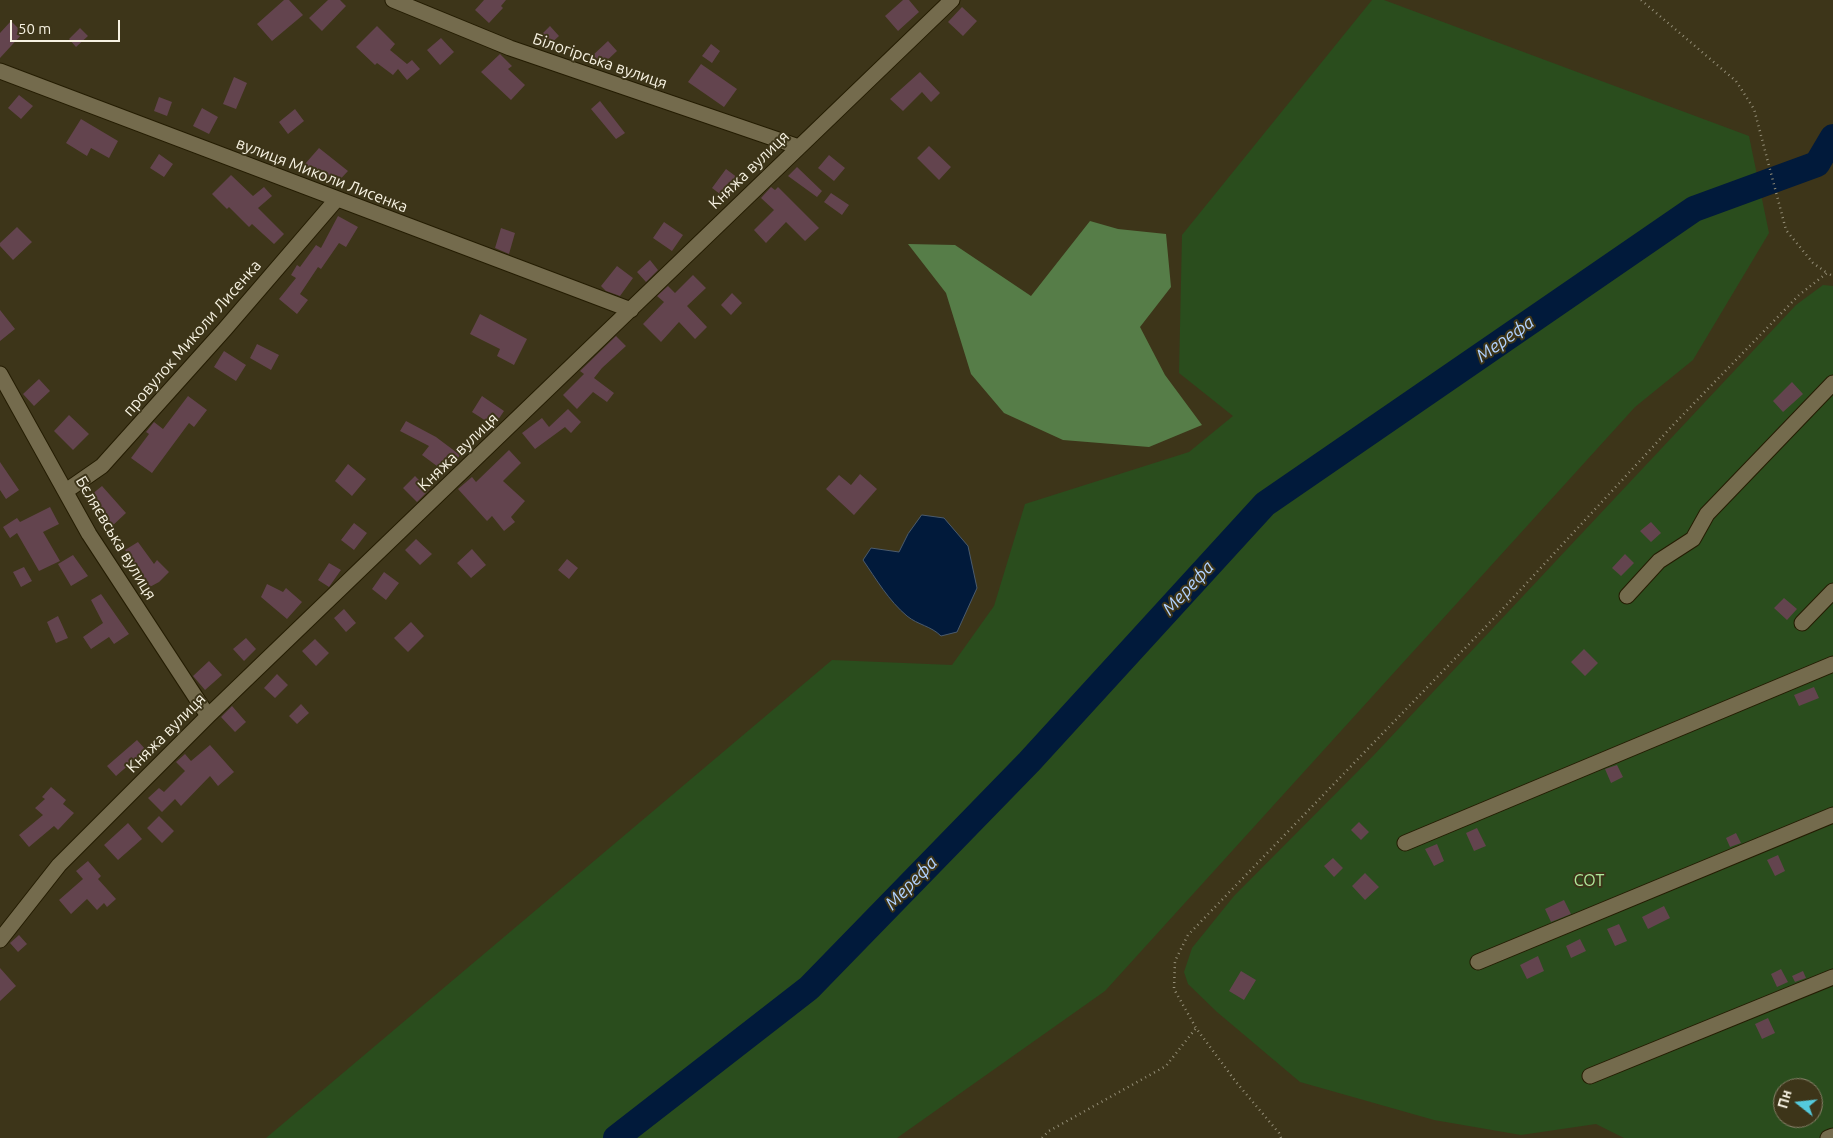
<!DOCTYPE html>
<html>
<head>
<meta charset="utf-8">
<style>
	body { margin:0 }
	#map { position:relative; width:1833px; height:1138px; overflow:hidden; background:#3d3519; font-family:Ubuntu,sans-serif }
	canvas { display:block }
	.north { position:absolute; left:1773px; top:1078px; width:50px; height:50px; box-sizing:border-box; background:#3d3519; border:1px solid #878169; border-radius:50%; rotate:286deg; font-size:14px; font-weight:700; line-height:20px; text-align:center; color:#f7f2e2 }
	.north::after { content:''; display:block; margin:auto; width:18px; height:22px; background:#54cadd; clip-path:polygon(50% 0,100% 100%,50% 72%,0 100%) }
	.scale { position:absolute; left:10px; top:20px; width:110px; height:22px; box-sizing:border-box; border:2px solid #f7f2e2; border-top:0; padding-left:6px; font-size:15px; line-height:18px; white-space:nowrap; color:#f7f2e2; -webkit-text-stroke:4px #3d3519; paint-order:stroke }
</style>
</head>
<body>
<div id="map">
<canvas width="1833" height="1138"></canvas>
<div class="north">Пн</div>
<div class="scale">50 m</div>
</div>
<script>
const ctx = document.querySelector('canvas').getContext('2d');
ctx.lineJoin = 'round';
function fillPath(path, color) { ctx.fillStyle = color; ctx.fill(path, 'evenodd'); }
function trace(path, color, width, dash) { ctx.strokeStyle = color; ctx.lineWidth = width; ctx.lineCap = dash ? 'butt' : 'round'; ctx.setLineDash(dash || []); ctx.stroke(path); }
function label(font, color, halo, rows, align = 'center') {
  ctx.font = font + ' Ubuntu,sans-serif'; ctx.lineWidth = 4; ctx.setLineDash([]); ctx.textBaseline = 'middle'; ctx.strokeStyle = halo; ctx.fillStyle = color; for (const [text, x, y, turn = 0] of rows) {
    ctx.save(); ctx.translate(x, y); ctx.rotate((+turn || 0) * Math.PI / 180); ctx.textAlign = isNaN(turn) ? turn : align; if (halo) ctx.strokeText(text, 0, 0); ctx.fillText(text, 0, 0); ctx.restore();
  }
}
fillPath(new Path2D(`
	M1372 0H1384L1749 136 1769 233 1693 360 1635 407 1105 991 897 1138H266L832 660 952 665 994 606 1025 504 1189 452 1233 416 1179 373 1182 235Z
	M1823 285 1833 286V1138H1624L1596 1124 1521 1135 1434 1120 1300 1082 1217 1012 1188 984 1184 972 1192 948 1234 896 1373 756 1796 305ZM1783 1088H1813V1118H1783Z`), '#2a4d1d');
fillPath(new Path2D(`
	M1090 221 1118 229 1166 234 1171 287 1140 327 1165 375 1202 425 1149 447 1063 440 1004 413 971 374 946 293 908 244 955 245 1031 296Z`), '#567d48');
const water = new Path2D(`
	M922 515 944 518 968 546 977 588 957 632 941 636C931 626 918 625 907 616 889 601 876 579 863 560L871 548 899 552 908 534Z`);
fillPath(water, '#011a3b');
trace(water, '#4b5b6d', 1);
trace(new Path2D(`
	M616 1138 809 988 1029 762 1265 504 1694 209 1817 164 1833 137`), '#011a3b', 26);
fillPath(new Path2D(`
	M284 0H289L303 15 272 41 257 24Z
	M328 0H340L346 6 322 31 309 18Z
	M484 0H506L501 6 503 8 489 23 475 10Z
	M903 0H909L919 12 898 31 885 16Z
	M962 7 977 21 963 36 948 22Z
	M11 21 23 33 0 58V33Z
	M377 26 395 44 390 50 407 64 412 60 420 69 407 80 398 69 393 75 377 63 375 65 356 47Z
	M550 26 559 36 546 48 537 39Z
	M80 28 88 36 76 47 69 39Z
	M441 38 454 52 440 65 427 50Z
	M608 41 617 51 601 66 592 56Z
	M711 44 720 51 712 63 702 56Z
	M500 54 512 66 508 69 525 85 511 100 481 72Z
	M701 64 737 89 724 107 688 82Z
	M920 72 940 93 931 102 922 92 903 111 890 99Z
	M234 77 247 83 236 109 223 104Z
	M19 95 33 106 21 119 8 108Z
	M159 97 172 102 167 116 154 111Z
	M600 101 625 133 616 139 591 109Z
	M202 108 218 117 209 134 193 126Z
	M295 109 304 121 288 134 279 122Z
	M81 119 118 141 109 158 91 148 87 156 66 143Z
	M929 146 951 167 939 180 917 158Z
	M319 148 348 171 333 187 305 164Z
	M159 154 173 164 164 177 150 168Z
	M829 155 845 168 834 181 818 168Z
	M797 167 822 191 817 197 788 176Z
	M726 169 742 181 728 200 712 188Z
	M231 175 253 196 264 187 272 196 258 208 284 234 274 244 252 224 249 227 229 207 227 209 212 194Z
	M771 187 775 190 778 187 819 228 805 241 786 222 766 243 754 230 774 210 761 198Z
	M831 193 849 205 842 215 824 202Z
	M338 216 358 227 346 247 339 243 321 269 318 267 300 294 308 300 297 314 279 299 296 278 291 275 297 265 300 267 316 245 321 248Z
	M664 222 683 235 672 251 653 238Z
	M17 227 32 242 13 260 0 246V243Z
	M501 228 515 233 509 254 495 248Z
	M650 260 658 270 646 282 637 272Z
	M617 266 633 278 620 296 606 291 601 286Z
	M693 275 706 288 687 306 707 327 695 339 679 322 661 342 643 324 664 302 657 296 668 286 675 293Z
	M732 293 742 303 731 315 721 305Z
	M0 310 15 329 0 341Z
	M480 314 527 339 514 365 497 356 500 349 470 334Z
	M616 336 626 346 602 368 594 378 614 393 607 402 593 392 577 409 563 395 584 374 580 371Z
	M257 344 279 355 271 370 250 358Z
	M224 351 246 365 236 381 214 367Z
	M39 379 50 391 34 406 23 394Z
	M1792 382 1803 394 1783 412 1773 401Z
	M188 396 207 410 194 427 189 423 152 473 131 458 149 434 146 432 154 422 163 429Z
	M482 396 504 411 494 426 472 412Z
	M568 409 581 422 571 433 565 427 535 449 522 433 542 418 549 427Z
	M69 415 89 434 73 450 54 431Z
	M406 421 436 437 460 455 456 461 449 457 441 469 422 455 429 446 400 431Z
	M509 450 521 463 503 481 525 501 511 517 515 522 504 531 492 516 487 521 458 489 472 477 476 482Z
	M0 462 19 490 6 499 0 490Z
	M348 464 366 479 352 496 335 481Z
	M860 474 877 489 854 515 826 489 839 475 851 485Z
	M415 476 429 490 417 502 403 488Z
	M102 486 126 513 111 527 86 499Z
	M50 507 59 524 43 532 60 561 39 571 17 533 10 538 3 527 17 518 20 522Z
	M1651 522 1661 533 1651 542 1640 531Z
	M354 523 367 533 354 550 341 540Z
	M416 539 432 554 420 565 405 550Z
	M138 542 154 564 157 560 169 572 159 582 146 589 137 581 143 574 125 550Z
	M472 549 486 565 471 578 457 563Z
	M1625 554 1634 563 1621 576 1612 568Z
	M73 555 88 576 71 586 58 564Z
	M567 559 578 568 569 579 558 570Z
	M329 563 341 570 329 587 318 580Z
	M24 567 32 581 21 587 13 572Z
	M384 572 399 583 386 600 372 589Z
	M267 584 283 592 286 588 302 602 287 619 261 597Z
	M101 594 129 634 114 644 109 637 91 649 83 637 103 623 91 600Z
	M1784 598 1797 609 1787 620 1774 608Z
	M344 609 356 623 346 632 334 618Z
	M58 616 68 638 56 643 47 622Z
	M411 622 424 636 408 652 394 638Z
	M246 638 256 649 244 661 233 649Z
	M315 639 329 653 316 666 302 651Z
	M1584 649 1598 663 1585 676 1571 662Z
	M209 661 222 675 205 690 193 676Z
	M277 674 288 685 275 698 264 688Z
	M1814 687 1819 698 1799 706 1794 695Z
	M301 704 309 713 297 724 289 716Z
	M232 706 246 722 235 732 221 717Z
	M137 740 146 750 116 776 107 766Z
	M210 745 234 772 218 786 210 776 181 806 175 799 162 812 148 798 159 788 164 792 185 771 176 762 185 754 191 761Z
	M1617 765 1623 777 1611 783 1605 769Z
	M51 787 66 800 63 804 74 813 58 830 54 826 29 847 19 835 43 815 35 808 45 799 42 797Z
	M159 816 174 831 162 843 147 828Z
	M1359 822 1369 832 1361 840 1351 830Z
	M128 823 142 839 118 860 104 845Z
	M1477 828 1486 846 1474 851 1466 833Z
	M1736 833 1741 843 1730 847 1726 838Z
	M1437 844 1444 861 1434 866 1425 849Z
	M1778 855 1785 871 1775 876 1767 860Z
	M1333 858 1343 868 1334 877 1324 866Z
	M88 861 101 876 98 879 116 899 107 907 104 903 97 910 87 899 71 914 59 900 83 879 76 871Z
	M1365 873 1379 887 1365 900 1352 886Z
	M1564 900 1571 914 1551 922 1545 909Z
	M1664 906 1670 918 1648 929 1642 917Z
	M1619 924 1627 941 1615 946 1607 929Z
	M19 935 27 944 18 952 10 943Z
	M1580 939 1586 951 1571 958 1566 946Z
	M1538 956 1544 971 1527 979 1520 965Z
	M0 968 16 986 0 1001Z
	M1781 969 1788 982 1777 987 1771 974Z
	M1241 971 1256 980 1244 1000 1229 991Z
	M1803 971 1806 978 1795 982 1792 976Z
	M1768 1018 1775 1033 1762 1039 1755 1024Z`), '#63444e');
const street = new Path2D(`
	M393 0 510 48 799 147
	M0 71 631 310
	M0 374 89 534 208 716
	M66 491 102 466 225 329 336 200
	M1627 596 1659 561 1693 539 1707 514 1833 383
	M1802 623 1833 591
	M1405 843 1833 664
	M0 940 59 865 208 716 952 0
	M1478 962 1833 815
	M1590 1076 1833 977
	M1828 1138 1833 1136`);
trace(street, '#241c02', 17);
trace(new Path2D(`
	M1641 0 1736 81 1754 109 1786 230 1813 263 1827 273
	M1042 1138 1049 1131 1166 1066 1196 1028
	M1281 1138 1279 1133 1236 1082 1196 1028 1174 989 1175 961 1188 935 1498 614 1674 424 1799 295 1827 273 1833 276`), '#958f78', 2.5, [1, 4]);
trace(street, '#746b4d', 15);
label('16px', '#f7f2e2', '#3d3519', [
	["Білогірська вулиця",600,61,19],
	["Княжа вулиця",749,170,-44],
	["вулиця Миколи Лисенка",322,175,21],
	["провулок Миколи Лисенка",192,338,-49],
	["Княжа вулиця",458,452,-44],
	["Бєляєвська вулиця",116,538,59],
	["Княжа вулиця",166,733,-45]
]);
label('16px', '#b1ea9c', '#3d3519', [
	["СОТ",1589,881]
]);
label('italic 18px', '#b1d2ff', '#3d3519', [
	["Мерефа",1505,339,-35],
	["Мерефа",1188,588,-47],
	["Мерефа",911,883,-46]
]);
</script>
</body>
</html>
